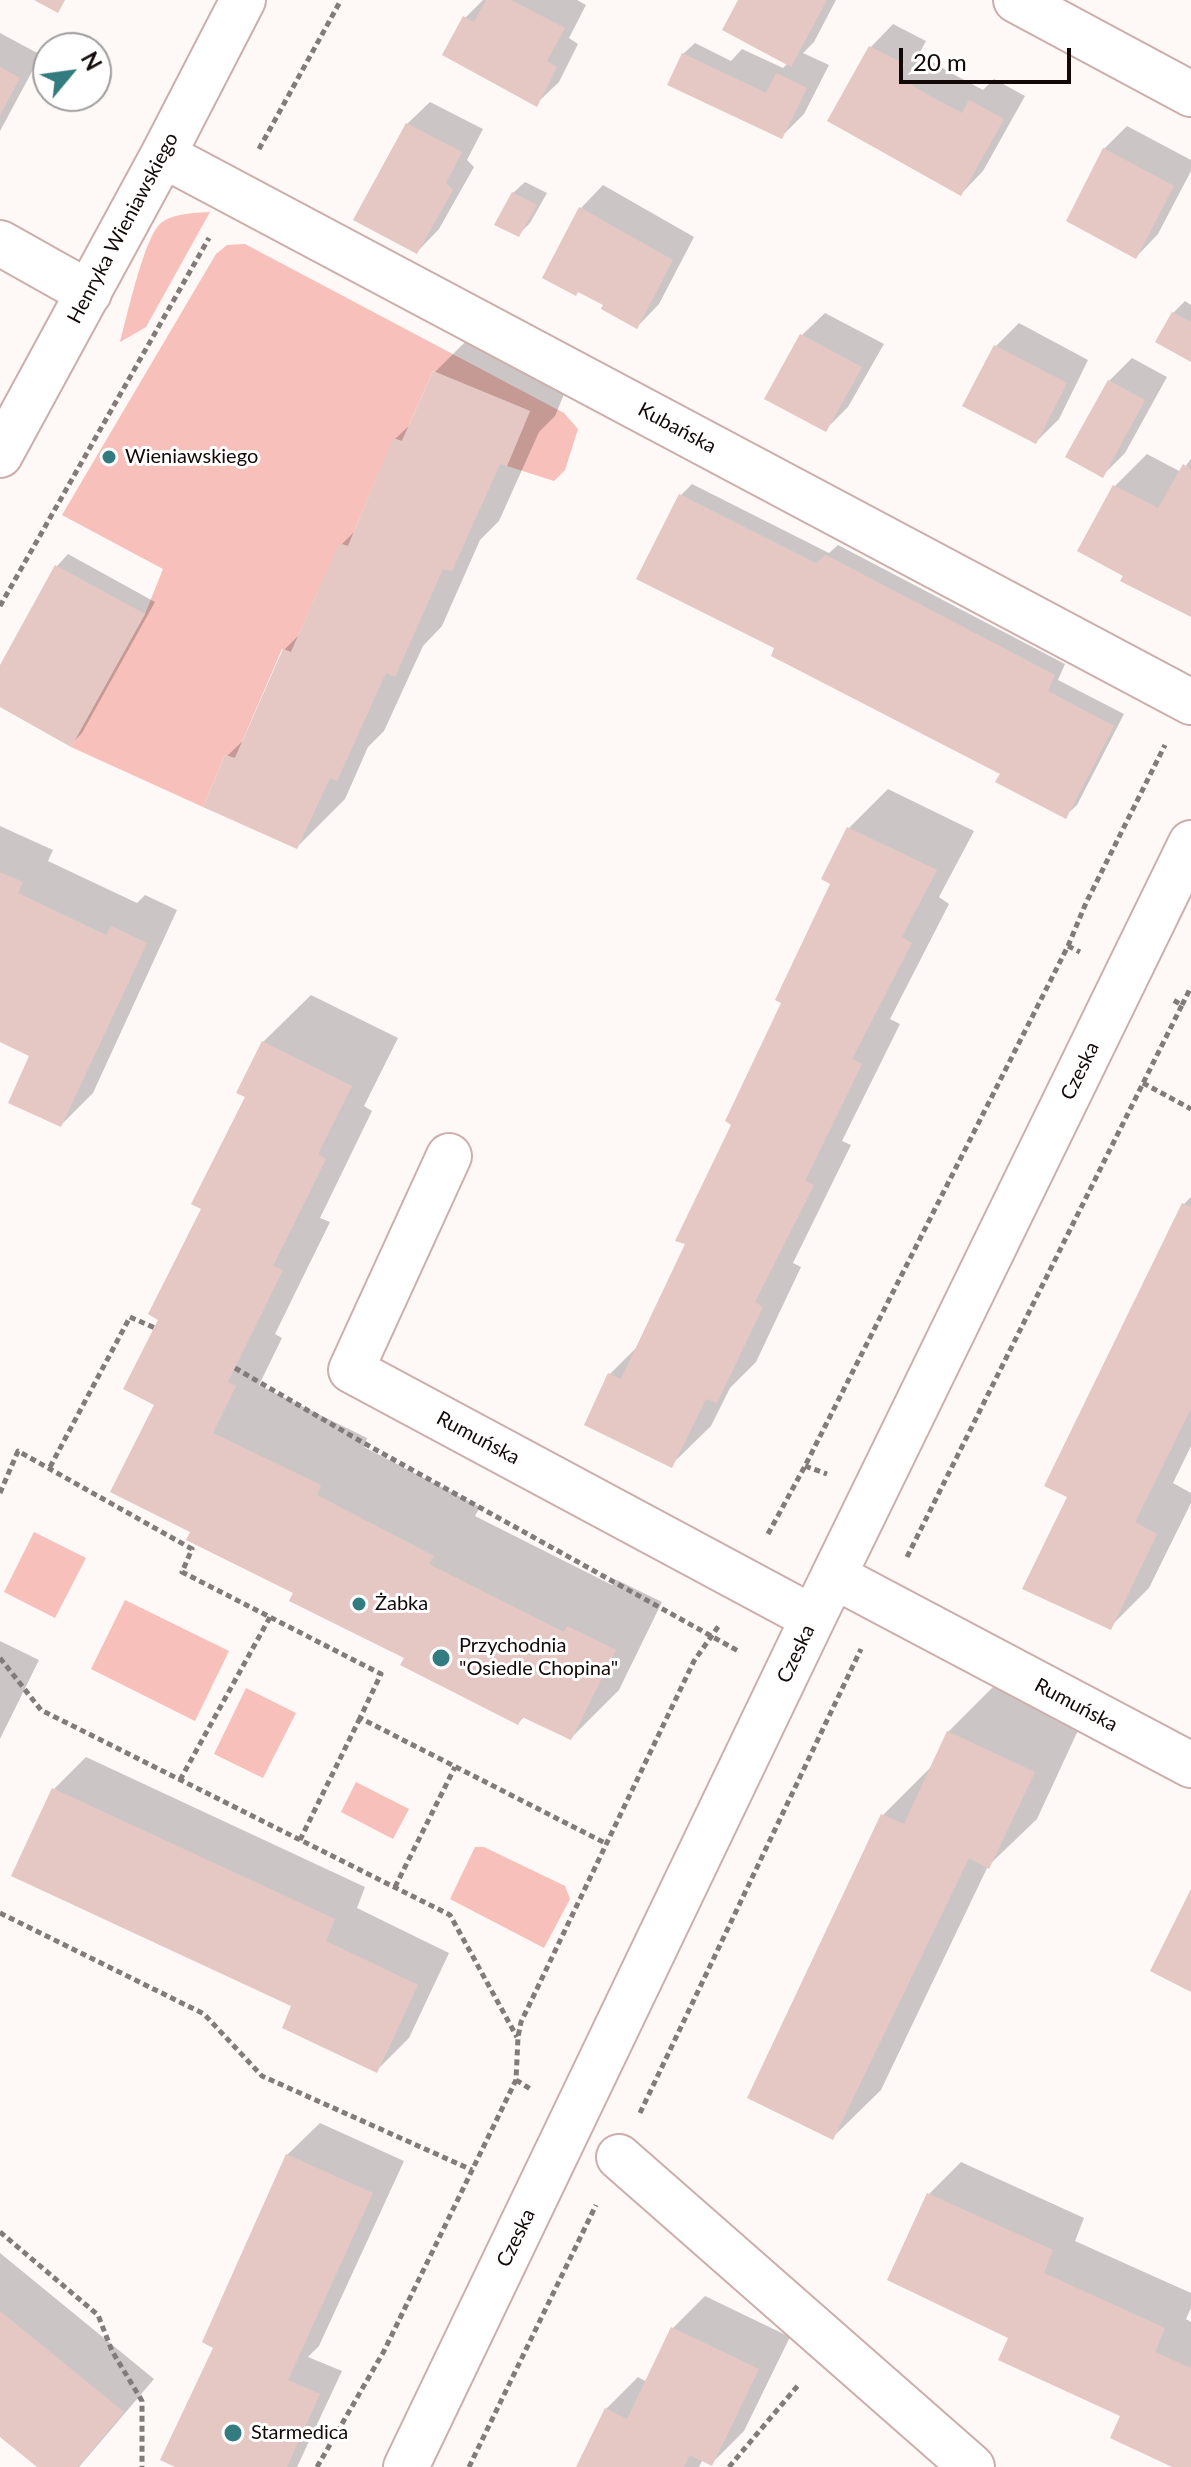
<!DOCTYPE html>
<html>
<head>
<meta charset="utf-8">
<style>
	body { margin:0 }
	#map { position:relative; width:1191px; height:2467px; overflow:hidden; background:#fef8f7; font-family:Lato,sans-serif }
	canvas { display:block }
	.north { position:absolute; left:32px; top:32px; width:80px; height:80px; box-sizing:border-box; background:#fff; border:2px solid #a09d9c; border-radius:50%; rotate:61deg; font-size:22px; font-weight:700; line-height:32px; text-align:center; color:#120908 }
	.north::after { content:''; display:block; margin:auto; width:28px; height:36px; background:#327b7e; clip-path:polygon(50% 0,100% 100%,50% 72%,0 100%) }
	.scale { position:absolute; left:899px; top:48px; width:172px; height:36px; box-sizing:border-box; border:4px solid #120908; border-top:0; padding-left:10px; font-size:24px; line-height:28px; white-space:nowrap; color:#120908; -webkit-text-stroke:6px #fff; paint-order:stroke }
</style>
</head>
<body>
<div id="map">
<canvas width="1191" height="2467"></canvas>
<div class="north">N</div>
<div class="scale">20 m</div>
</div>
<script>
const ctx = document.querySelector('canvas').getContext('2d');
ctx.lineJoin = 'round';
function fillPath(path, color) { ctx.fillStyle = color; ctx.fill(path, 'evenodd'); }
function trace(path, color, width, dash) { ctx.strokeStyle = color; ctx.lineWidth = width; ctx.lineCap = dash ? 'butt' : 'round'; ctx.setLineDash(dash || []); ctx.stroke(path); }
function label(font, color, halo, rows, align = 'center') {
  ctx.font = font + ' Lato,sans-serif'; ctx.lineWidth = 6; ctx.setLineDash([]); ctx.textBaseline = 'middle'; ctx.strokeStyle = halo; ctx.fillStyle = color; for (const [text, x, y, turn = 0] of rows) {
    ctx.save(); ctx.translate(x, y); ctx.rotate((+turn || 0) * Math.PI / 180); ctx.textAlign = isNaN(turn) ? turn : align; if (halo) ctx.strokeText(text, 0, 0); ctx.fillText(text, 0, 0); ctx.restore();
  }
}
fillPath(new Path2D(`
	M210 212 146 327 120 342C127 317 144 237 161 223 174 213 195 213 210 212Z
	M245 244 564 413 578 429 565 470 554 481 507 466 530 411 433 371 402 441 393 439 348 546 339 544 291 652 282 649 235 758 225 755 203 807 71 747 145 614 163 569 62 515 216 254 227 245Z
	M34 1532 86 1558 55 1618 4 1592Z
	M125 1600 229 1651 195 1721 91 1669Z
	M246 1688 296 1713 263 1778 214 1754Z
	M356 1782 409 1809 393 1839 341 1812Z
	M475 1847H484L565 1886 570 1899 544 1948 450 1899Z`), '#f7c0ba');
fillPath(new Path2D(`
	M483 0H577L586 5 569 38 578 44 559 82 536 104 465 18Z
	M740 0H836L814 42 803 53 829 65 804 114 781 137 683 54 695 43 731 61 742 49 783 68 788 63Z
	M893 24 926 41 919 54 953 74 983 90 994 79 1025 96 983 171 961 194 829 120 871 47Z
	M0 33 41 55 0 131Z
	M430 102 483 129 467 160 474 167 439 229 417 252 407 124Z
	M1127 126 1191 160V171L1158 234 1136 257 1104 149Z
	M525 182 547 193 530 223 519 234 513 193Z
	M603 185 694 237 659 304 637 327 605 304 581 208Z
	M1185 301 1191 305V360L1173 313Z
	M825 313 884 344 848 407 826 429 802 335Z
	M1019 323 1088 360 1059 419 1036 442 964 405 996 346Z
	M483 324 577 363 555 416 539 432 499 521 480 540 442 626 423 646 384 731 368 747 345 799 297 847 227 756 246 738 284 650 302 632 341 545 358 528 395 439 414 421 435 372Z
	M1132 358 1167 377 1125 453 1103 475 1109 381Z
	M1147 454 1181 472 1191 459V614L1080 550 1115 486Z
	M692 484 829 553 838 545 1065 664 1058 680 1124 714 1077 805 1065 816 1003 773 777 647 681 495Z
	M68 554 155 602 82 733 71 744 0 705V669L57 566Z
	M888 789 974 831 939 897 949 904 890 1019 900 1024 842 1141 851 1145 793 1263 801 1267 756 1362 730 1388 711 1426 671 1465 586 1424 610 1374 640 1344 688 1243 833 883 849 828Z
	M0 826 53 850 48 861 137 903 145 895 177 910 93 1093 61 1125 32 1055 0 1040Z
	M311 995 398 1038 364 1106 372 1111 320 1218 330 1222 275 1334 282 1338 259 1385 367 1438 364 1447 480 1507 475 1516 612 1585 617 1580 662 1602 619 1690 571 1738 525 1716 518 1723 193 1531 156 1404 161 1320 247 1096 263 1042Z
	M1191 1197V1446L1173 1483 1191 1493V1503L1149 1588 1110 1627 1069 1496 1183 1205Z
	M0 1641 39 1660 0 1739Z
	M996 1684 1081 1724 1037 1819 988 1866 881 2090 833 2137 749 2097 883 1815 931 1767 948 1732Z
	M86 1757 365 1887 357 1908 449 1953 409 2038 377 2070 294 2005 54 1789Z
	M320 2123 404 2161 319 2346 308 2357 342 2371 297 2467H180L214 2349 287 2155Z
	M961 2162 1084 2218 1075 2241 1191 2293V2308L1186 2319 1191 2322V2467H1177L1123 2415 1011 2337 929 2194Z
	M0 2253 154 2379 79 2467H40L0 2434Z
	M705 2296 790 2337 744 2431 712 2463 703 2459 699 2467H578L606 2409 638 2377 647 2382 673 2328Z`), '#0003');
fillPath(new Path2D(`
	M34 0H65L58 13Z
	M486 0H511L565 28 547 61 557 67 537 107 442 55 463 16 474 22Z
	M738 0H827L791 67 722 30Z
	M869 46 905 64 898 77 930 96 962 113 969 100 1004 119 961 196 827 121Z
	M682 53 766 93 776 73 807 88 782 139 667 85Z
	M0 67 20 78 0 115Z
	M406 123 462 152 446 183 453 190 417 254 353 220Z
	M1103 148 1174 186 1136 259 1066 221Z
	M512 192 537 205 519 237 494 225Z
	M579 207 673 260 637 329 601 309 603 305 578 292 576 296 542 278Z
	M1172 312 1191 322V362L1155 342Z
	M800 334 862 367 826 432 764 399Z
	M994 345 1067 383 1036 444 962 406Z
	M433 371 530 411 507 466 500 464 452 571 443 569 395 677 386 673 337 781 330 778 297 849 203 807 225 755 235 758 283 649 291 652 339 543 348 546 393 438 402 441Z
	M1108 380 1145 400 1103 478 1065 457Z
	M1183 464 1191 469V617L1120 581 1123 576 1077 551 1113 485 1158 508Z
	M679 494 816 563 826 555 1055 675 1048 691 1114 726 1066 819 995 782 1000 774 771 656 774 648 636 579Z
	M55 565 145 614 71 747 0 707V665Z
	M847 827 937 870 902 937 912 943 852 1059 862 1064 805 1181 814 1185 755 1302 763 1307 717 1403 706 1399 672 1468 584 1425 608 1373 621 1379 685 1244 675 1241 731 1125 725 1121 781 1003 775 1000 830 884 821 879Z
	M0 872 23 882 18 893 106 935 111 926 147 943 61 1127 8 1103 29 1056 0 1042Z
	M262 1041 352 1086 318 1154 326 1159 273 1266 283 1270 228 1382 236 1386 213 1433 321 1485 317 1495 434 1556 429 1564 564 1632 567 1626 616 1650 571 1740 522 1717 518 1725 400 1665 404 1658 289 1601 293 1593 186 1540 190 1532 110 1492 154 1405 123 1389 158 1320 148 1314 201 1209 191 1204 245 1097 236 1093Z
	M1182 1203 1191 1207V1409L1135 1522 1157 1534 1111 1630 1022 1589 1067 1497 1044 1486Z
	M947 1731 1035 1772 989 1869 969 1858 833 2140 747 2098 881 1814 904 1824Z
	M52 1788 335 1919 326 1941 418 1985 377 2073 282 2028 291 2006 11 1876Z
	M1191 1889V1992L1150 1971Z
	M286 2154 373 2193 288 2380 320 2394 287 2467H175L160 2460 213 2348 202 2342Z
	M927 2193 1053 2250 1044 2273 1165 2328 1155 2352 1191 2368V2467H1172L1110 2438 1120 2416 998 2360 1008 2338 887 2280Z
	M0 2311 124 2412 78 2467H37L0 2437Z
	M671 2327 759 2369 712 2466 690 2455 684 2467H576L605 2408 627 2419Z`), '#e5c7c3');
const pedestrian = new Path2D(`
	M619 2157 972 2467`);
const minor = new Path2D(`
	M1016 0 1191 94
	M163 155 1191 702
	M0 243 89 293
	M0 455 163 155 243 0
	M449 1156 351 1370 813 1618
	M834 1576 1191 1765
	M406 2467 813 1618 1191 843`);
trace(pedestrian, '#ccaeab', 48);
trace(minor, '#ccaeab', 48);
trace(new Path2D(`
	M259 149 341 0
	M0 606 209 238
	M1068 946 1086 903 1165 745
	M1182 1005 1191 987
	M1143 1083 1191 1109
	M235 1368 362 1442 740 1652
	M805 1466 827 1474
	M50 1467 130 1317 155 1328
	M0 1493 18 1451 192 1549 182 1572 381 1674 360 1718 607 1844
	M768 1534 805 1466 1068 946 1080 952
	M907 1557 1182 1005 1171 999
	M0 1658 41 1710 450 1915 517 2037
	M180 1780 270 1617
	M300 1840 360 1718
	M395 1887 455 1767
	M0 1913 204 2014 262 2076 472 2170
	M516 2080 532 2090
	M640 2113 861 1649
	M0 2232 98 2315 112 2351 142 2401V2467
	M317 2467 384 2351 516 2080 518 2037 521 2022 694 1661 720 1624
	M469 2467 596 2205
	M729 2467 800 2383`), '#827b7a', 5, [6, 4]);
trace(pedestrian, '#fff', 44);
trace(minor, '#fff', 44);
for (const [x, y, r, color] of [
	[109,457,8,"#327b7e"],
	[359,1604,8,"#327b7e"],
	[441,1658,10,"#327b7e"],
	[233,2433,10,"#327b7e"]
]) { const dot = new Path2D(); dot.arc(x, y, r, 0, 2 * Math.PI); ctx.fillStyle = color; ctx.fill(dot); trace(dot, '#fff', 3); }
label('20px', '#120908', '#fff', [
	["Henryka Wieniawskiego",123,228,-62],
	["Kubańska",677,428,28],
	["Czeska",1080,1071,-64],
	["Rumuńska",478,1438,28],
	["Czeska",796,1654,-65],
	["Rumuńska",1076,1705,28],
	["Czeska",516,2238,-64]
]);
label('20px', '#120908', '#fff', [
	["Wieniawskiego",125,457],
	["Żabka",375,1604],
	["Przychodnia",459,1646],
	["\"Osiedle Chopina\"",459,1669],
	["Starmedica",251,2433]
], 'left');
</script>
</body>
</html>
